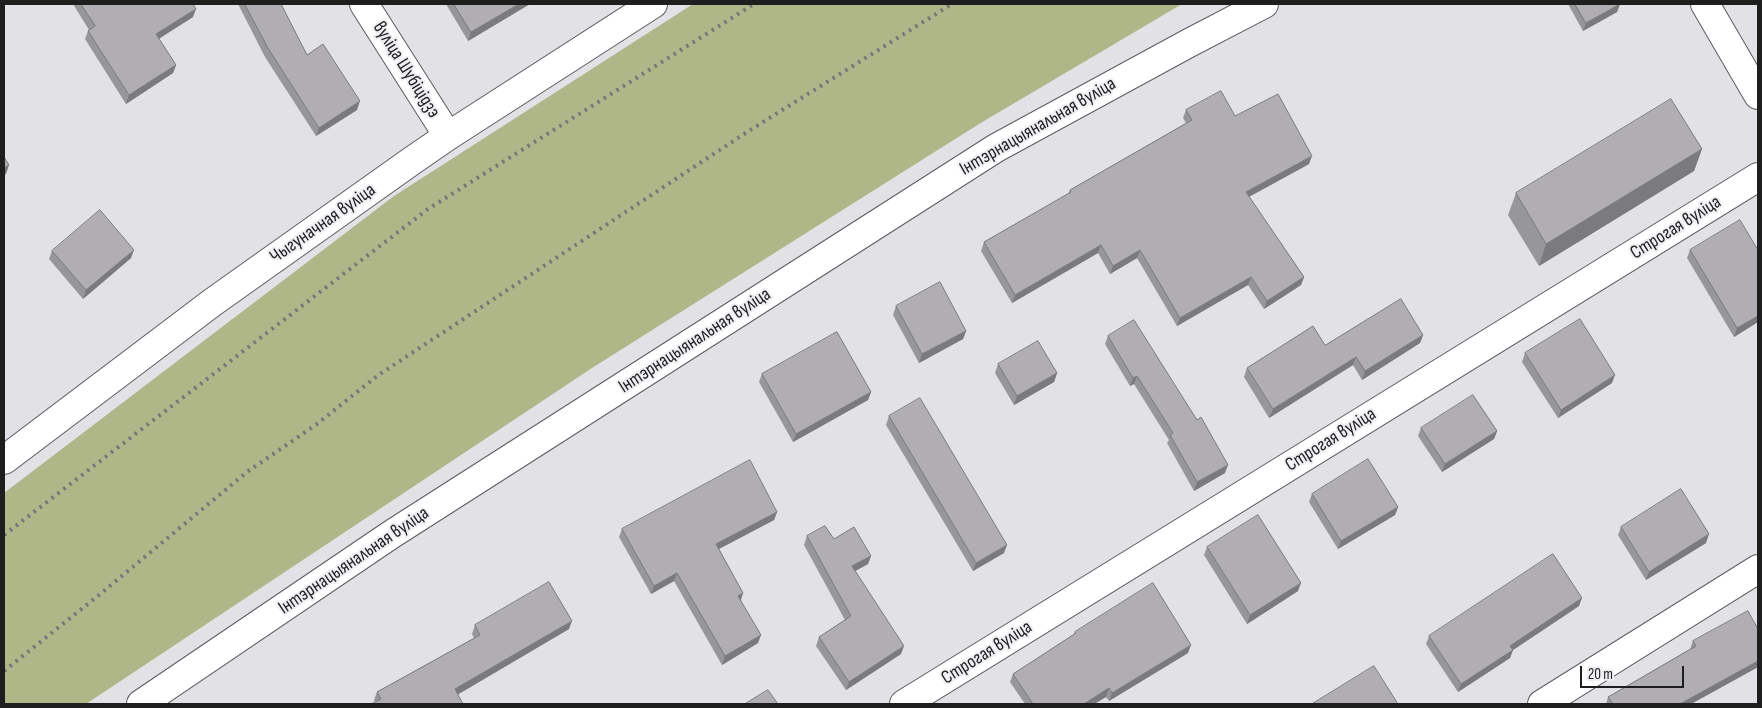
<!DOCTYPE html>
<html>
<head>
<meta charset="utf-8">
<style>
	body { margin:0 }
	#map { position:relative; width:1762px; height:708px; overflow:hidden; background:#e2e2e6; font-family:"Sofia Sans Condensed",sans-serif }
	canvas { display:block }
	.frame { position:absolute; inset:0; border:5px solid #1e1e1f; pointer-events:none }
	.scale { position:absolute; left:1580px; top:666px; width:104px; height:22px; box-sizing:border-box; border:2px solid #1e1e1f; border-top:0; padding-left:6px; font-size:15px; line-height:18px; white-space:nowrap; color:#1e1e1f; -webkit-text-stroke:4px #efeff3; paint-order:stroke }
</style>
</head>
<body>
<div id="map">
<canvas width="1762" height="708"></canvas>
<div class="frame"></div>
<div class="scale">20 m</div>
</div>
<script>
const ctx = document.querySelector('canvas').getContext('2d');
ctx.lineJoin = 'round';
function fillPath(path, color) { ctx.fillStyle = color; ctx.fill(path, 'evenodd'); }
function trace(path, color, width, dash) { ctx.strokeStyle = color; ctx.lineWidth = width; ctx.lineCap = dash ? 'butt' : 'round'; ctx.setLineDash(dash || []); ctx.stroke(path); }
function label(font, color, halo, rows, align = 'center') {
  ctx.font = font + ' "Sofia Sans Condensed",sans-serif'; ctx.lineWidth = 4; ctx.setLineDash([]); ctx.textBaseline = 'middle'; ctx.strokeStyle = halo; ctx.fillStyle = color; for (const [text, x, y, turn = 0] of rows) {
    ctx.save(); ctx.translate(x, y); ctx.rotate((+turn || 0) * Math.PI / 180); ctx.textAlign = isNaN(turn) ? turn : align; if (halo) ctx.strokeText(text, 0, 0); ctx.fillText(text, 0, 0); ctx.restore();
  }
}
fillPath(new Path2D(`
	M693 4H1182L979 124 592 368 86 704H4V493L394 196Z`), '#afb788');
const street = new Path2D(`
	M364 4 448 136
	M4 460 213 302 413 160 448 136 653 4
	M904 704 1758 177
	M1542 704 1758 569`);
const secondary = new Path2D(`
	M1705 4 1758 95
	M141 704 392 534 996 148 1189 43 1264 4`);
trace(street, '#5c5c60', 30);
trace(secondary, '#5c5c60', 30);
trace(street, '#fff', 28);
trace(secondary, '#fff', 28);
trace(new Path2D(`
	M4 535 428 209 754 4
	M4 671 99 595 247 472 317 424 377 376 747 132 952 4`), '#77777a', 4, [2.5, 5]);
fillPath(new Path2D(`
	M73 4H193V17L159 39 176 65 173 73 126 104 85 39 88 31 89 30Z
	M238 4H281L307 55 357 110 316 136 265 57Z
	M446 4H530L468 41Z
	M1568 4H1620L1617 12 1583 31Z
	M1186 110 1235 116 1309 164 1249 197 1304 277 1301 285 1264 309 1248 285 1177 326 1137 258 1110 274 1098 253 1012 303 981 251 984 242 1068 194 1070 190 1186 123 1183 118Z
	M1702 149 1694 171 1539 266 1508 215 1516 193Z
	M1690 250H1758V322L1734 337 1687 258Z
	M52 251 131 258 83 299 49 259Z
	M896 306 966 331 963 339 919 363 893 315Z
	M1423 335 1420 343 1362 380 1353 365 1269 418 1244 377 1247 368 1325 345Z
	M1108 336 1225 473 1194 491 1167 443 1169 440 1134 384 1130 386 1105 344Z
	M1525 353 1612 383 1558 418 1522 362Z
	M998 364 1057 373 1054 382 1014 405 995 373Z
	M762 374 871 392 868 400 793 442 759 382Z
	M889 416 1004 553 973 571 886 425Z
	M1421 428 1497 431 1494 439 1442 472 1418 436Z
	M1312 494 1398 507 1395 515 1338 549 1309 502Z
	M777 512 774 520 719 549 743 593 741 600 758 643 722 665 674 581 651 594 619 537 622 529Z
	M1621 527 1706 543 1646 580 1618 535Z
	M807 536 834 539 871 556 868 564 855 571 901 654 846 690 816 646 819 637 845 620 804 545Z
	M1207 547 1298 591 1247 624 1204 555Z
	M1579 606 1513 650 1510 658 1458 692 1426 644 1429 636Z
	M475 625 569 629 458 694 375 702 374 700 377 692 474 638 472 634Z
	M1758 629V667L1691 704H1606L1608 697 1690 649 1693 641Z
	M1075 632 1188 653 1109 701 1106 697 1094 704H1025L1010 682 1013 674 1073 635Z`), '#979699');
fillPath(new Path2D(`
	M519 4H530L468 41 471 32Z
	M1620 4 1617 12 1583 31 1586 23Z
	M196 9 193 17 153 42 156 34Z
	M176 65 173 73 126 104 129 95Z
	M360 101 357 110 316 136 319 128Z
	M1702 149 1694 171 1539 266 1546 244Z
	M1312 156 1309 164 1243 200 1246 192Z
	M9 165 6 174 4 175V168Z
	M1101 245 1098 253 1012 303 1015 295Z
	M134 250 131 258 83 299 86 290Z
	M1140 250 1137 258 1110 274 1113 266Z
	M1251 277 1248 285 1177 326 1180 318Z
	M1304 277 1301 285 1264 309 1267 301Z
	M1758 316V322L1734 337 1737 328Z
	M966 331 963 339 919 363 922 354Z
	M1423 335 1420 343 1362 380 1365 371Z
	M1356 357 1353 365 1269 418 1273 409Z
	M1057 373 1054 382 1014 405 1017 396Z
	M1615 375 1612 383 1558 418 1561 410Z
	M1137 376 1134 384 1130 386 1133 378Z
	M871 392 868 400 793 442 796 434Z
	M1497 431 1494 439 1442 472 1445 464Z
	M1228 465 1225 473 1194 491 1197 482Z
	M1398 507 1395 515 1338 549 1341 541Z
	M777 512 774 520 713 552 716 544Z
	M1709 534 1706 543 1646 580 1649 572Z
	M1007 545 1004 553 973 571 976 563Z
	M871 556 868 564 848 575 852 566Z
	M677 573 674 581 651 594 654 586Z
	M1301 583 1298 591 1247 624 1250 615Z
	M743 593 740 602 738 596Z
	M1582 598 1579 606 1510 652 1513 650 1510 658 1458 692 1461 684 1510 646Z
	M572 621 569 629 452 698 455 689Z
	M761 635 758 643 722 665 725 656Z
	M1191 645 1188 653 1109 701 1112 693Z
	M904 646 901 654 846 690 849 682Z
	M1758 661V667L1691 704H1679Z
	M1109 688 1106 697 1094 704H1084Z`), '#7b7a7d');
const building = new Path2D(`
	M81 4H193L196 9 156 34 176 65 129 95 88 31 95 26Z
	M245 4H281L307 55 323 44 360 101 319 128 268 48Z
	M454 4H519L471 32Z
	M1575 4H1620L1586 23Z
	M1221 91 1235 116 1278 94 1312 156 1246 192 1304 277 1267 301 1251 277 1180 318 1140 250 1113 266 1101 245 1015 295 984 242 1071 192 1070 190 1192 120 1186 110Z
	M1671 99 1702 149 1546 244 1516 193Z
	M4 157 9 165 4 168Z
	M100 210 134 250 86 290 52 251Z
	M1740 220 1758 250V316L1737 328 1690 250Z
	M940 282 966 331 922 354 896 306Z
	M1401 299 1423 335 1365 371 1356 357 1273 409 1247 368 1313 326 1325 345Z
	M1580 319 1615 375 1561 410 1525 353Z
	M1134 320 1197 420 1201 417 1228 465 1197 482 1170 435 1173 433 1137 376 1133 378 1108 336Z
	M837 332 871 392 796 434 762 374Z
	M1038 341 1057 373 1017 396 998 364Z
	M1473 395 1497 431 1445 464 1421 428Z
	M920 398 1007 545 976 563 889 416Z
	M1368 459 1398 507 1341 541 1312 494Z
	M750 460 777 512 716 544 743 593 738 596 761 635 725 656 677 573 654 586 622 529Z
	M1681 489 1709 534 1649 572 1621 527Z
	M1258 515 1301 583 1250 615 1207 547Z
	M825 526 834 539 854 527 871 556 852 566 904 646 849 682 819 637 851 616 807 536Z
	M1553 554 1582 598 1510 646 1513 650 1461 684 1429 636Z
	M549 582 572 621 455 689 463 704H371L381 699 377 692 480 635 475 625Z
	M1153 583 1191 645 1112 693 1109 688 1084 704H1033L1013 674 1076 633 1075 632Z
	M1748 611 1758 629V661L1680 704H1613L1608 697 1696 646 1693 641Z
	M1374 666 1398 704H1312Z
	M768 690 778 704H745Z`);
fillPath(building, '#b0aeb2');
trace(building, '#7b7a7d', 1);
label('19px', '#1e1e1f', '#efeff3', [
	["вуліца Шубіцідзэ",406,70,58],
	["Інтэрнацыянальная вуліца",1038,127,-30],
	["Чыгуначная вуліца",323,224,-35],
	["Строгая вуліца",1676,228,-32],
	["Інтэрнацыянальная вуліца",695,341,-33],
	["Строгая вуліца",1331,440,-32],
	["Інтэрнацыянальная вуліца",354,561,-34],
	["Строгая вуліца",987,653,-32]
]);
</script>
</body>
</html>
